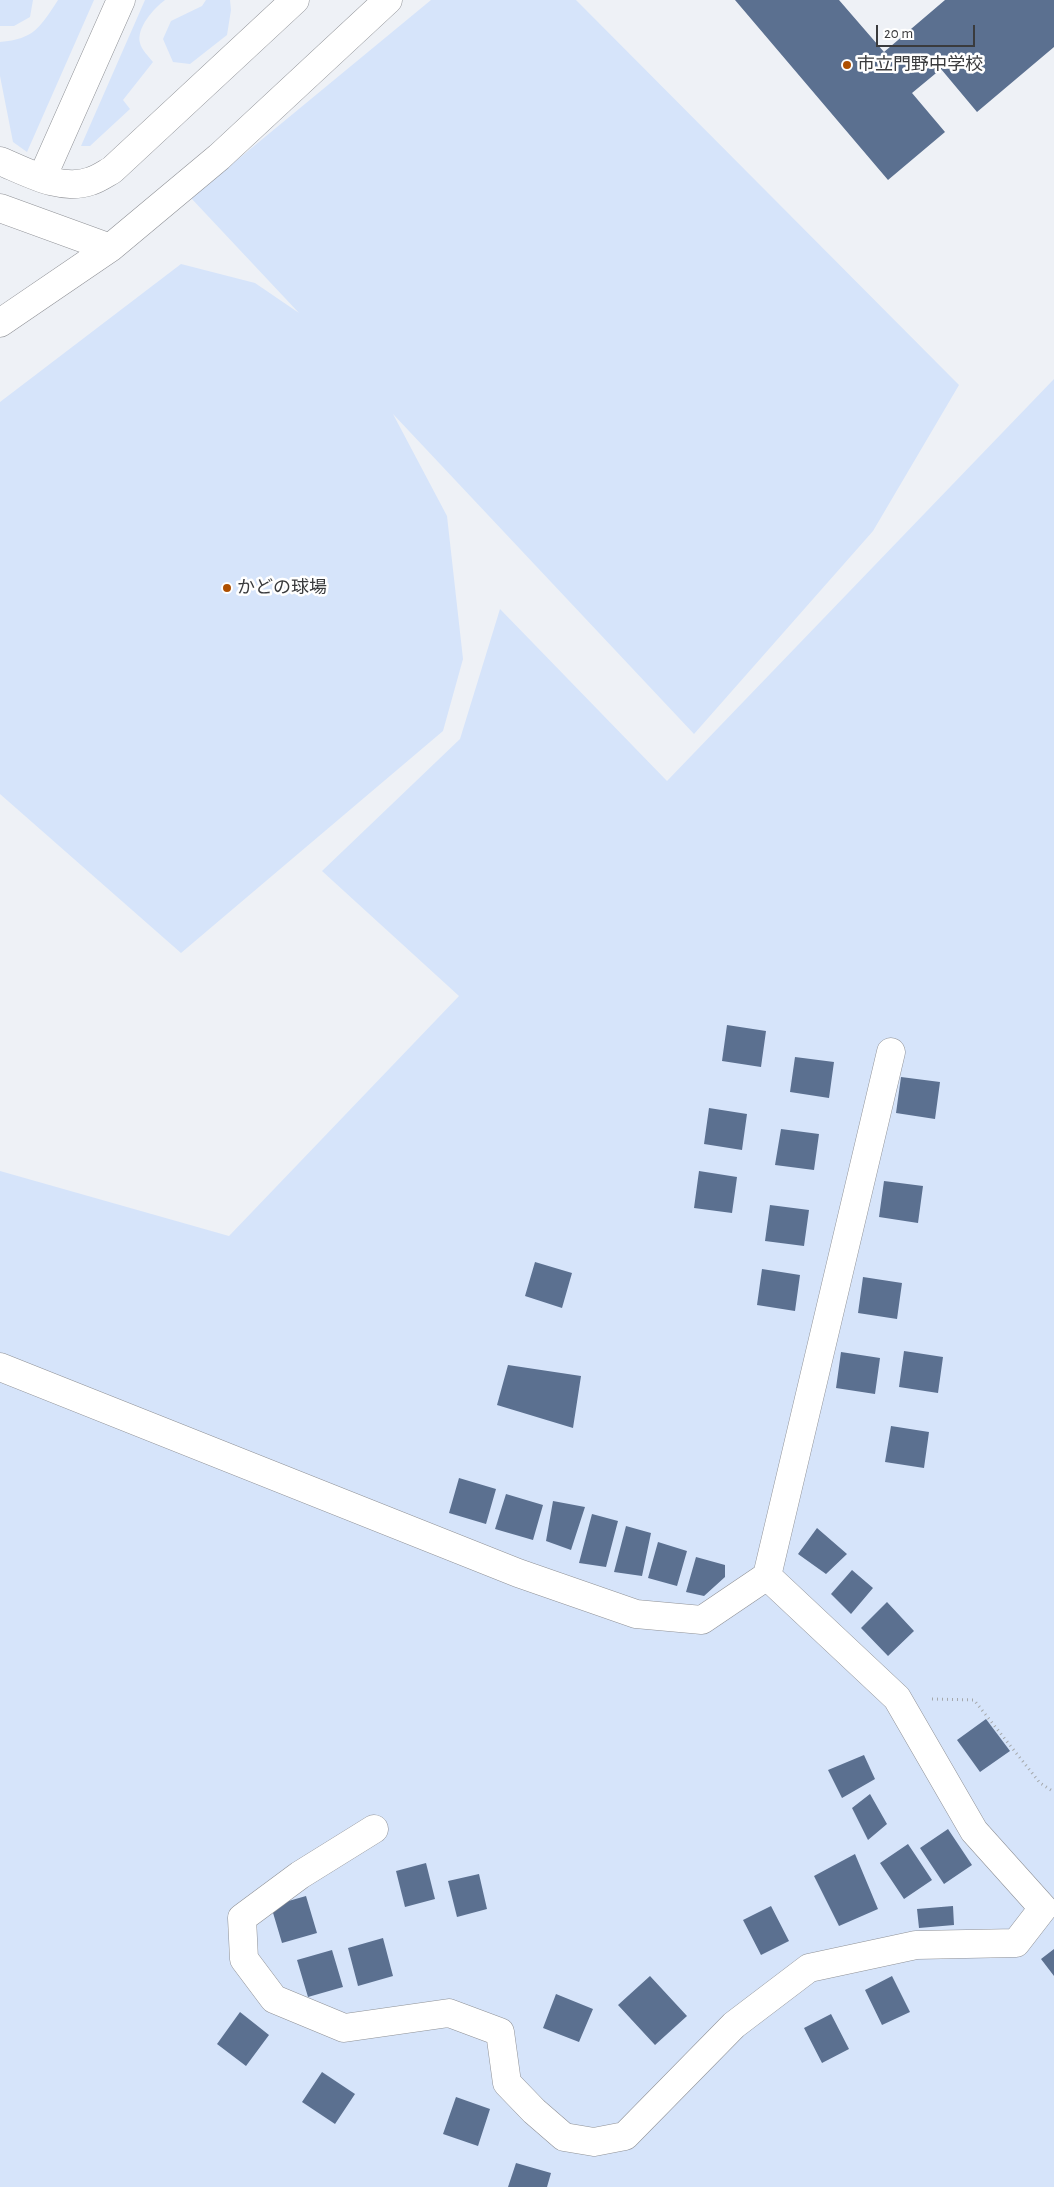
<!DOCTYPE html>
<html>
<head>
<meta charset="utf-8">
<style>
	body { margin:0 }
	#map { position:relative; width:1054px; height:2187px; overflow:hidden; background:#eef1f6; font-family:"Alegreya Sans",sans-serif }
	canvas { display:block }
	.scale { position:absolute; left:876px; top:25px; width:99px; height:22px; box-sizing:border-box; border:2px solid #3a3b3d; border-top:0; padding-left:6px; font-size:15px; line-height:18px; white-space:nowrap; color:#3a3b3d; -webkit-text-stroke:4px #fff; paint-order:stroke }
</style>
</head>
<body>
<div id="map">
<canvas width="1054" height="2187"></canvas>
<div class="scale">20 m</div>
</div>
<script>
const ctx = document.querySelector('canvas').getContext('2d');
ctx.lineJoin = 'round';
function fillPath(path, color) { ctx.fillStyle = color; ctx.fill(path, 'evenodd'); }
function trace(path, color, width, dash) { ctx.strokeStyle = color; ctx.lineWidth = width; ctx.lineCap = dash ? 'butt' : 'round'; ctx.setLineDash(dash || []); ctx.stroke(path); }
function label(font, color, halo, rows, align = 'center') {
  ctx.font = font + ' "Alegreya Sans","Noto Sans JP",sans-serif'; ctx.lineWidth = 5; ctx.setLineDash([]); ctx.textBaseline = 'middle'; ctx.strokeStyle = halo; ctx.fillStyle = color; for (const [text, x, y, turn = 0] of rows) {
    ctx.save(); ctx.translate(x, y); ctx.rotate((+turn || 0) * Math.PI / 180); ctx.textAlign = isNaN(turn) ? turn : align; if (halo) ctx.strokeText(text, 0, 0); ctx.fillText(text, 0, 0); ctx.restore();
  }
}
fillPath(new Path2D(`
	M0 0H33L30 17 14 26H0Z
	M58 0H94L27 152 13 142 0 76V42C35 39 40 27 58 0Z
	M145 0H165C154 8 136 28 140 43 141 49 149 57 153 62L123 100 130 109 90 146H81Z
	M206 0H230L231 10 227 35 190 64 173 62 163 39 171 21 202 6Z
	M431 0H576L959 385 873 531 694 734 393 414 447 516 463 659 443 731 181 953 0 794V402L181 264 255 283 299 313 191 198Z
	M1054 379V2187H0V1171L229 1236 459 996 322 871 460 739 500 609 667 781Z`), '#d6e4fa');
fillPath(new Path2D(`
	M735 0H839L884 52 945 0H1054V47L977 112 941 69 912 93 945 132 888 180Z
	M727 1025 766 1031 761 1067 722 1061Z
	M795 1057 834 1062 829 1098 790 1092Z
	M901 1077 940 1082 935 1119 896 1113Z
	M709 1108 747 1114 742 1150 704 1144Z
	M781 1129 819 1134 814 1170 775 1165Z
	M699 1171 737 1177 732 1213 694 1208Z
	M884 1181 923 1186 918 1223 879 1217Z
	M770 1205 809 1210 804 1246 765 1241Z
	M535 1262 572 1273 562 1308 525 1296Z
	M762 1269 800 1275 795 1311 757 1305Z
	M863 1277 902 1283 897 1319 858 1313Z
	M904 1351 943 1357 938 1393 899 1387Z
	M841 1352 880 1358 875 1394 836 1388Z
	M508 1365 581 1376 573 1428 497 1405Z
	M891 1426 929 1432 924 1468 885 1462Z
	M459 1478 496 1489 486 1524 449 1513Z
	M506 1494 543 1505 533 1540 495 1529Z
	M553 1501 585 1507 571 1550 546 1541Z
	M592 1514 618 1521 606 1567 579 1563Z
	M626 1526 651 1533 642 1576 614 1572Z
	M817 1528 847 1554 826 1574 798 1554Z
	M658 1542 687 1551 677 1586 648 1578Z
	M696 1557 725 1565V1577L704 1596 686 1592Z
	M852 1570 873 1588 851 1614 831 1594Z
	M887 1602 914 1631 888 1656 861 1628Z
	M986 1719 1010 1751 980 1772 957 1740Z
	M864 1755 875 1779 842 1798 828 1770Z
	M870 1794 887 1824 868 1840 852 1808Z
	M948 1829 972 1865 944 1884 920 1848Z
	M908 1844 932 1880 904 1899 880 1863Z
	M855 1854 878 1909 839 1926 814 1876Z
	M426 1863 435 1899 405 1907 396 1871Z
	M479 1874 487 1909 457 1917 448 1881Z
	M306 1896 317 1933 282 1943 271 1906Z
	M771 1906 789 1941 761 1955 743 1920Z
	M953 1906 954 1925 919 1928 917 1909Z
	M383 1938 393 1976 358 1986 348 1948Z
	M1054 1949V1976L1041 1959Z
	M332 1950 343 1987 308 1997 297 1960Z
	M650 1976 687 2016 655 2045 618 2005Z
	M892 1976 910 2012 882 2025 865 1990Z
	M556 1994 593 2009 579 2042 543 2028Z
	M240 2012 269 2035 246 2066 217 2044Z
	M831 2014 849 2049 822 2063 804 2028Z
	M322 2072 355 2094 335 2124 302 2102Z
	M456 2097 490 2109 478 2146 443 2134Z
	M516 2163 551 2173 547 2187H508Z`), '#5b7090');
const minor = new Path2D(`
	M0 161C27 172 61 192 91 181 98 179 105 174 112 170L295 0
	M42 178 121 0
	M0 208 110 248
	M0 323 110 248 219 157 388 0
	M0 1367 518 1573 636 1614 702 1620 767 1576 897 1698 974 1831 1043 1908 1016 1943 916 1945 809 1968 734 2025 625 2136 594 2142 564 2137 534 2111 507 2083 500 2032 449 2013 344 2028 274 1999 244 1959 242 1918 300 1875 374 1829
	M767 1576 891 1052`);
trace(minor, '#8f9196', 29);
trace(new Path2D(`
	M932 1699 974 1700 1040 1783 1054 1792`), '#a5a8ab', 3, [1, 4]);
trace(minor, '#fff', 28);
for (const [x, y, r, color] of [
	[847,65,5,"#ae4f01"],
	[227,588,5,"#ae4f01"]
]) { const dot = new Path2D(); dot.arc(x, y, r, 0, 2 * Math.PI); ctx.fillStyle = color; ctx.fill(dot); trace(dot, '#fff', 2); }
label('18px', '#3a3b3d', '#fff', [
	["市立門野中学校",857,65],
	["かどの球場",237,588]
], 'left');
</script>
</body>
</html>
